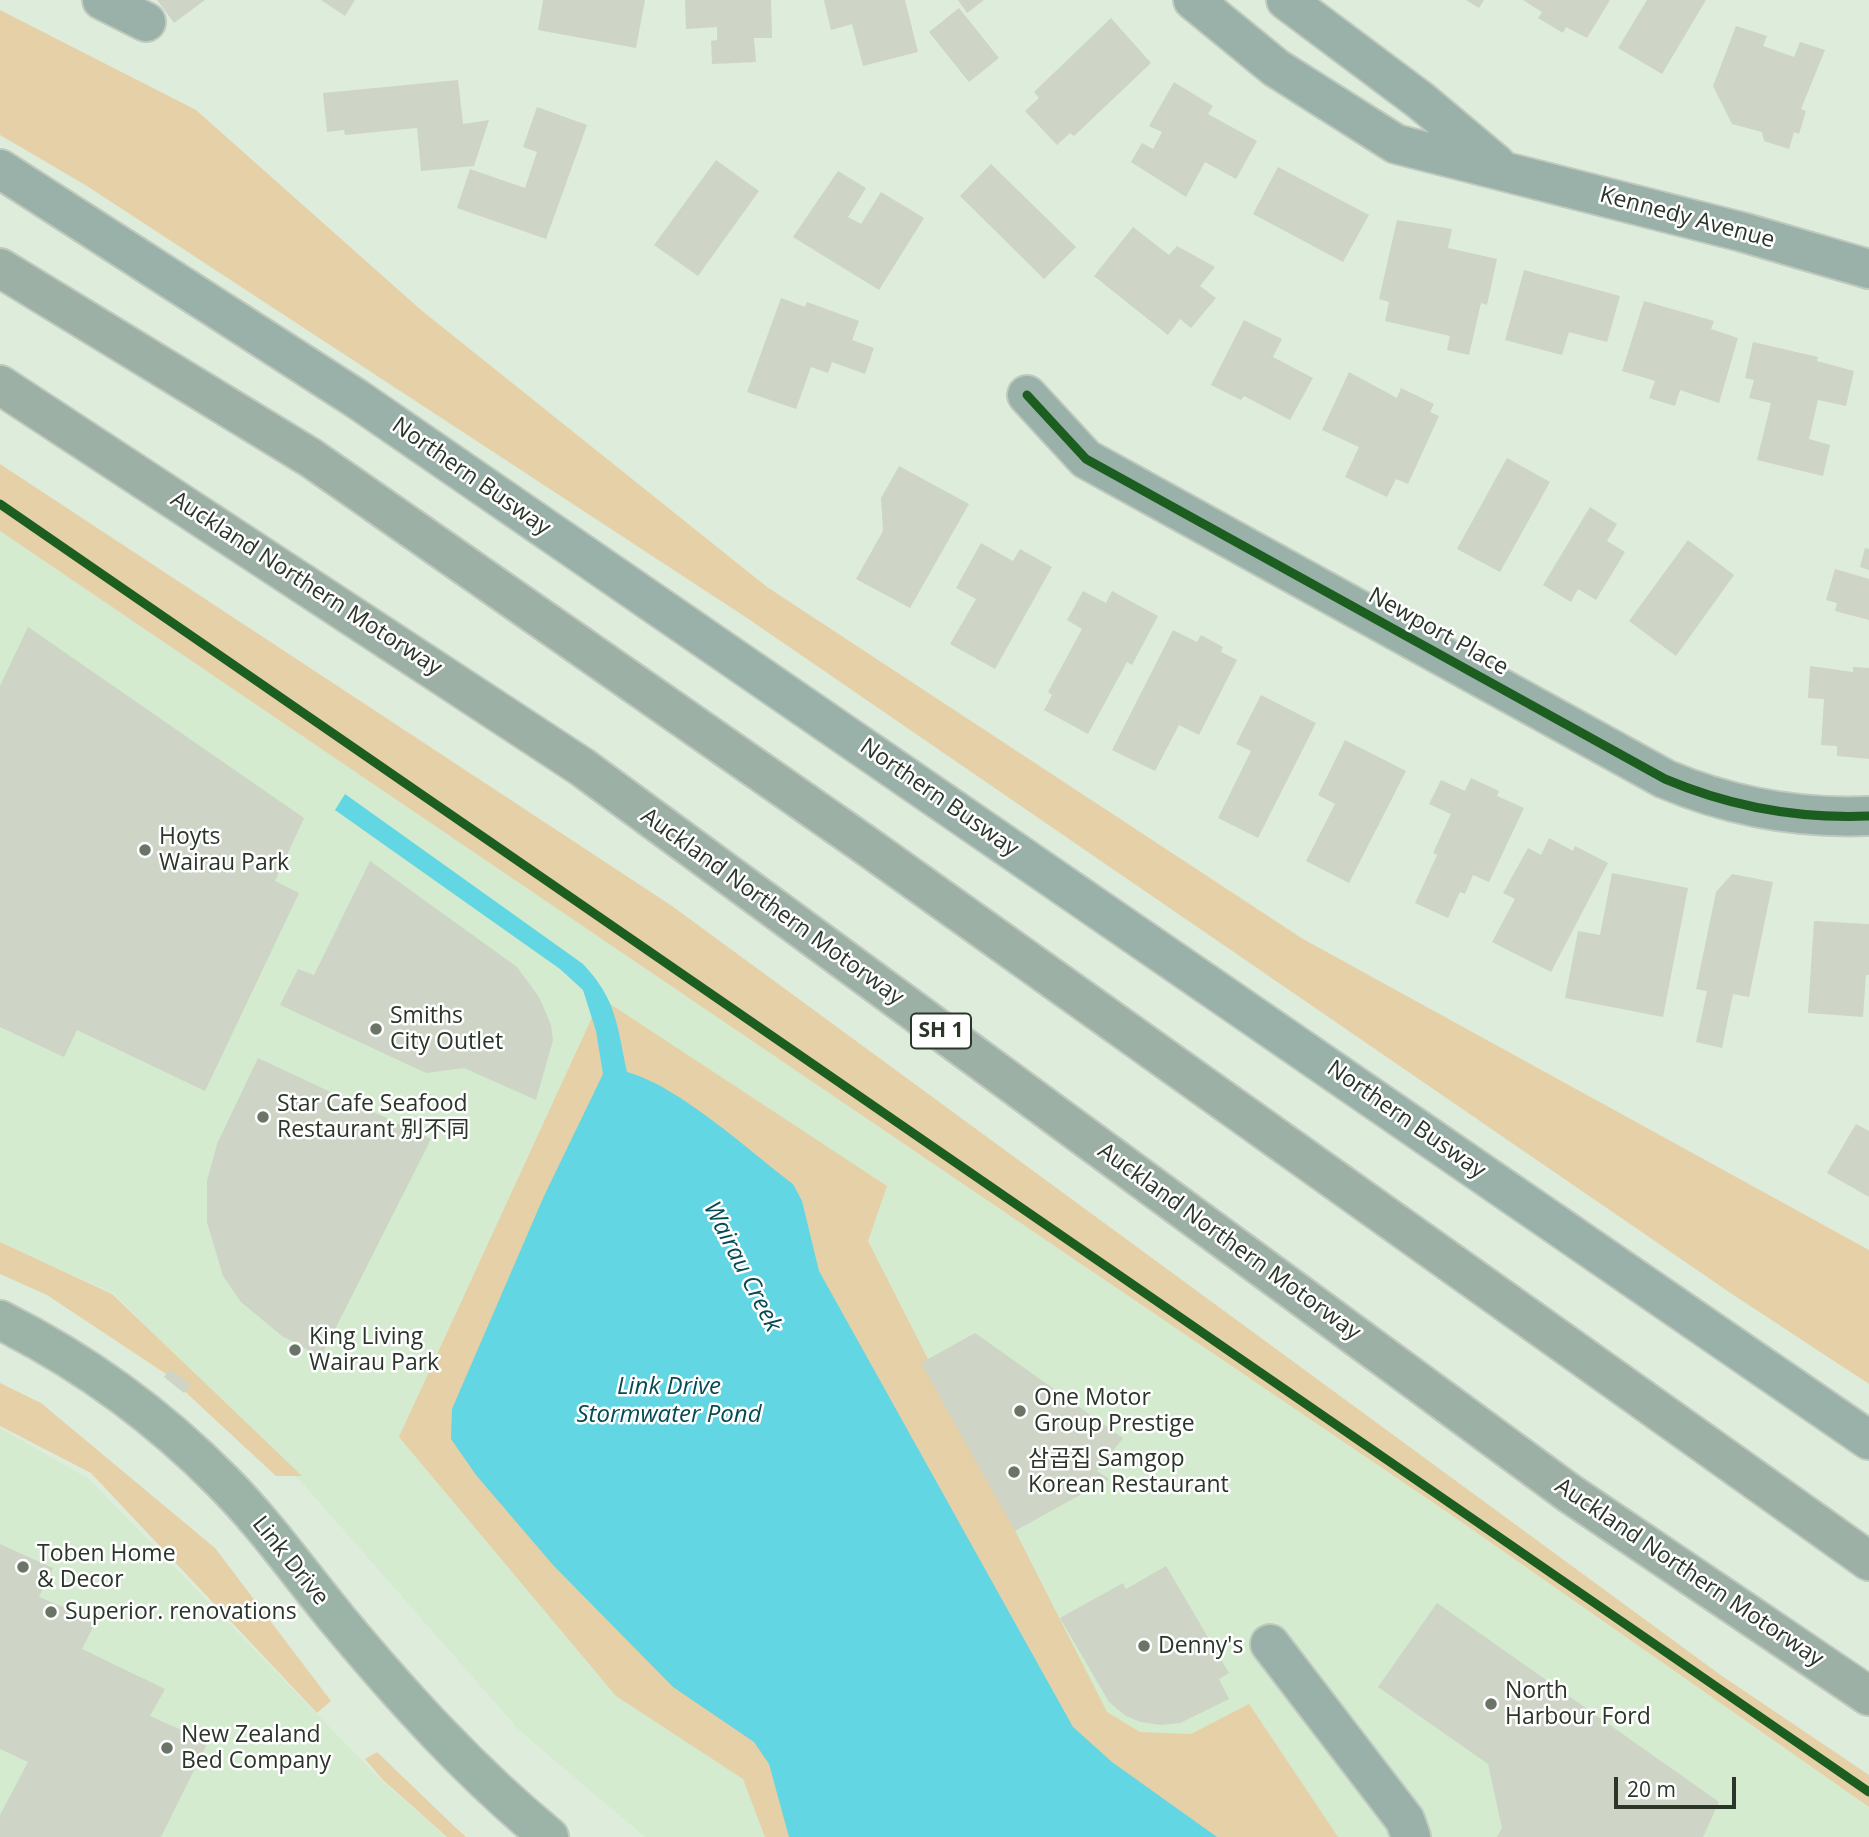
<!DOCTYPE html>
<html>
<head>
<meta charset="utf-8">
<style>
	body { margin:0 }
	#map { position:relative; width:1869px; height:1837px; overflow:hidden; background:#deecdc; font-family:"Open Sans",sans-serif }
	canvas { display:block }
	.scale { position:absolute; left:1614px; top:1777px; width:122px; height:32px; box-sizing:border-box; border:4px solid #2b352a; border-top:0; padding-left:9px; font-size:21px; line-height:24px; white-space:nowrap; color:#2b352a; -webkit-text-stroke:5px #fff; paint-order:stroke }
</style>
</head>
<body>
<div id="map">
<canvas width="1869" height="1837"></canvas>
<div class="scale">20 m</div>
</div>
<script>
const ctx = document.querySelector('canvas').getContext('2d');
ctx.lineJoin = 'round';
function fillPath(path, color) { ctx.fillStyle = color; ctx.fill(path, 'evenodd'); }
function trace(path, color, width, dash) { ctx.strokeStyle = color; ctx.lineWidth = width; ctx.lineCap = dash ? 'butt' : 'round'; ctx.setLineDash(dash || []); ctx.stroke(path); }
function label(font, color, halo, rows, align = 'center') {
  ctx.font = font + ' "Open Sans","Noto Sans SC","Noto Sans KR",sans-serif'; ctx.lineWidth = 5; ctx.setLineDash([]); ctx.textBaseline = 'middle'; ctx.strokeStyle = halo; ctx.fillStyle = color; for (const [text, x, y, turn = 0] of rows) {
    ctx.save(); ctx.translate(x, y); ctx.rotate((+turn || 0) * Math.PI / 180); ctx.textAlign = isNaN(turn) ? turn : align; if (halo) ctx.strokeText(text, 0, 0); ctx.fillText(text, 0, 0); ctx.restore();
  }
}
fillPath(new Path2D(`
	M0 531 1450 1514 1869 1807V1837H645L520 1731 304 1485 113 1293 0 1243Z
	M0 1428 89 1479 377 1776 446 1837H0Z`), '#d4ebd0');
fillPath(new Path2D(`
	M0 10 196 110 421 310 767 587 1303 939 1869 1250V1384L1732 1294 747 618 87 186 0 135Z
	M0 464 672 906 1722 1676 1869 1775V1807L1450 1514 0 531Z
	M601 998 887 1186 868 1241 1107 1712 1140 1732 1191 1734 1249 1704 1338 1837H765L743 1779 616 1696 399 1437Z
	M0 1242 112 1294 302 1476H276L166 1374 47 1295 0 1274Z
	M0 1383 41 1403 215 1548 331 1701 317 1713 91 1473 0 1426Z
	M377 1752 455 1827 466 1837H447L383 1780 365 1759Z`), '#e6d0a7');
fillPath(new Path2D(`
	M345 794 583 964C617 1000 617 1026 627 1072 679 1086 748 1150 793 1184L802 1201 819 1271 1073 1727 1112 1762 1217 1837H789L769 1764 754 1742 673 1687 553 1565 476 1475 451 1439 452 1409 544 1196 603 1074 596 1031 583 990 560 969 335 810Z`), '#62d6e2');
fillPath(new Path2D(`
	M157 0H205L174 23Z
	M321 0H355L345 16Z
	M543 0H645L636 48 538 30Z
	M685 0H771L772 38H754L756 62 712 64 711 41 717 40V27L686 29Z
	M824 0H905L918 52 863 66 852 24 831 30Z
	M958 0H984L967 13Z
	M1466 0H1484L1479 8Z
	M1523 0H1610L1587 38 1566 27 1563 33 1538 18 1542 12Z
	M1647 0H1706L1662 74 1618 48Z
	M959 8 999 58 969 82 929 32Z
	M1111 18 1151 63 1074 136 1070 133 1057 145 1025 111 1039 98 1034 92Z
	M1736 26 1767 36 1763 46 1794 57 1800 42 1825 50 1801 109 1806 111 1799 134 1794 132 1789 149 1764 141 1762 132 1732 124 1713 86Z
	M458 80 463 124 489 120 474 166 421 171 417 128 345 135 344 130 327 132 323 93Z
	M1174 82 1213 106 1208 114 1257 141 1236 179 1205 162 1186 197 1131 162 1142 143 1153 149 1162 132 1149 126Z
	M537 107 587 125 546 239 457 208 470 169 525 188 537 152 523 147Z
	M716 160 759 191 698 276 654 245Z
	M991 164 1076 247 1044 279 960 196Z
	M1278 167 1369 215 1343 262 1253 214Z
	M838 171 866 188 848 217 861 224 881 192 924 218 879 290 793 237Z
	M1397 220 1452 229 1448 248 1497 259 1487 305 1481 303 1469 355 1447 350 1450 336 1385 321 1389 302 1379 299Z
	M1133 227 1169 255 1177 246 1215 267 1200 286 1216 298 1191 328 1180 319 1168 335 1094 276Z
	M1524 270 1620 296 1607 342 1569 332 1562 355 1505 340Z
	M781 298 805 307 807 302 859 321 852 340 874 348 865 374 832 362 828 373 811 367 796 409 747 392Z
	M1644 301 1714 321 1711 329 1738 338 1719 403 1680 390 1675 406 1649 398 1655 381 1622 371Z
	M1244 320 1282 339 1273 357 1313 378 1290 420 1244 396 1241 400 1211 385Z
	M1753 342 1818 357 1817 361 1854 371 1846 406 1818 400 1809 439 1830 445 1823 476 1757 460 1771 403 1749 398 1754 380 1745 378Z
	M1349 372 1397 398 1401 388 1434 404 1430 412 1439 416 1408 484 1396 479 1387 497 1345 477 1359 447 1322 430Z
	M1507 458 1550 482 1500 572 1457 549Z
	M899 466 969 504 910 608 856 579 883 531 881 498Z
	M1590 507 1617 524 1607 541 1625 552 1596 600 1578 589 1571 602 1543 585Z
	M1688 540 1734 575 1676 656 1629 621Z
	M981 543 1013 561 1020 549 1052 567 995 669 950 644 976 599 956 588Z
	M1865 548 1869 549V570L1860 567Z
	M1835 569 1869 579V620L1835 611 1837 603 1826 600Z
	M1083 591 1106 603 1112 591 1158 616 1132 665 1127 662 1088 734 1044 710 1052 695 1048 692 1082 629 1067 620Z
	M28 627 304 818 275 881 299 893 205 1091 77 1030 64 1057 0 1027V686Z
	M1173 630 1197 642 1201 635 1223 647 1221 652 1237 660 1199 735 1179 725 1155 771 1112 750Z
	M1810 666 1853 672V667L1869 668V759L1837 756V746L1821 745 1824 699 1808 698Z
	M1261 695 1316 723 1258 838 1218 818 1251 751 1236 744Z
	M1345 740 1406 771 1349 883 1306 861 1335 804 1318 795Z
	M1471 778 1499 791 1497 796 1524 808 1489 882 1473 875 1465 894 1460 892 1448 918 1415 903 1437 855 1433 853 1451 814 1429 804 1441 780 1465 791Z
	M1549 838 1573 851 1575 846 1608 863 1551 972 1492 942 1515 899 1503 893 1528 848 1541 855Z
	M370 861 517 967 539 997 551 1025 553 1040 536 1100 464 1068 426 1073 280 1005 298 969 314 975Z
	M1612 873 1688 888 1663 1017 1565 998 1578 931 1600 935Z
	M1732 874 1773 882 1749 997 1733 994 1722 1048 1696 1042 1707 991 1696 989 1716 892Z
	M1814 921 1869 924V975H1866L1863 1017 1808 1013Z
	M258 1058 431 1139 321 1357 282 1336 241 1302 223 1276 207 1222V1181L217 1144Z
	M1856 1124 1869 1131V1197L1827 1173Z
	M975 1333 1123 1438 1097 1471 1109 1479 1015 1531 921 1363Z
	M170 1369 191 1385 184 1393 164 1377Z
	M0 1544 53 1568 39 1597 96 1621 82 1649 165 1689 150 1716 208 1742 161 1837H0V1815L28 1762 0 1749Z
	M1166 1566 1229 1673 1219 1679 1229 1699 1180 1723 1161 1725 1141 1722 1126 1716 1109 1702 1060 1618 1123 1583 1126 1589Z
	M1437 1603 1719 1802 1703 1837H1497L1502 1828 1488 1764 1378 1687Z`), '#ced4c6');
const minor = new Path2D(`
	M102 0 146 22
	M1193 0 1276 68 1396 144 1742 232 1869 269
	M1286 0 1421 101 1496 164
	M0 169 357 399 1869 1440
	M1027 395 1086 459 1665 779C1731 807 1798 819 1869 816
	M1270 1644 1405 1820 1411 1837`);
const major = new Path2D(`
	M0 1320C82 1361 158 1416 223 1482 265 1524 300 1574 338 1620 403 1698 471 1773 549 1837`);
const highway = new Path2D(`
	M0 268 311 458 864 844 1869 1561
	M0 385 582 767 1569 1493 1869 1696`);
trace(minor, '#bfc9be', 42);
trace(major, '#bfc9be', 42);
trace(highway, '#bfc9be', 42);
trace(minor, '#99b1a8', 38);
trace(major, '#9cb3a8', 38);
trace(highway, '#9cb0a5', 38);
trace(new Path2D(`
	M1027 395 1086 459 1665 779C1731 807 1798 819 1869 816
	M0 504 1869 1792`), '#1b5e20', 9);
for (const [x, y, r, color] of [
	[145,850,7,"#6a7568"],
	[376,1029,7,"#6a7568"],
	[263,1117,7,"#6a7568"],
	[295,1350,7,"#6a7568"],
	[1020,1411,7,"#6a7568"],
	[1014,1472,7,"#6a7568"],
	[23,1567,7,"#6a7568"],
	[51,1612,7,"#6a7568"],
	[1144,1646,7,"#6a7568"],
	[1491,1704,7,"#6a7568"],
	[167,1748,7,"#6a7568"]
]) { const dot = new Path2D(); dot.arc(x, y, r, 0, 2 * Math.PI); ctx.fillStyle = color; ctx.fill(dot); trace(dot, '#fff', 2.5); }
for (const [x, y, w] of [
	[941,1031,60]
]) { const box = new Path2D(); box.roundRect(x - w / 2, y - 17.5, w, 35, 5); ctx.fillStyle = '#fff'; ctx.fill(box); trace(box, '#2b352a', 2); }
label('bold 21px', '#2b352a', null, [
	["SH 1",941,1031]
]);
label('23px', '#2b352a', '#fff', [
	["Kennedy Avenue",1687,218,15],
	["Northern Busway",471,477,35],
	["Auckland Northern Motorway",306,584,33],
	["Newport Place",1438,632,29],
	["Northern Busway",939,798,35],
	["Auckland Northern Motorway",772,907,36],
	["Northern Busway",1406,1120,35],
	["Auckland Northern Motorway",1229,1242,36],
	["Link Drive",290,1561,51],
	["Auckland Northern Motorway",1689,1573,34]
]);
label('23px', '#2b352a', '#fff', [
	["Hoyts",159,837],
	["Wairau Park",159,863],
	["Smiths",390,1016],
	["City Outlet",390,1042],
	["Star Cafe Seafood",277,1104],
	["Restaurant 別不同",277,1130],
	["King Living",309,1337],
	["Wairau Park",309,1363],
	["One Motor",1034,1398],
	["Group Prestige",1034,1424],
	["삼곱집 Samgop",1028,1459],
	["Korean Restaurant",1028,1485],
	["Toben Home",37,1554],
	["& Decor",37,1580],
	["Superior. renovations",65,1612],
	["Denny's",1158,1646],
	["North",1505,1691],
	["Harbour Ford",1505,1717],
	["New Zealand",181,1735],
	["Bed Company",181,1761]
], 'left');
label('italic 24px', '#064a54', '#fff', [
	["Wairau Creek",742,1267,63],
	["Link Drive",669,1387],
	["Stormwater Pond",669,1415]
]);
</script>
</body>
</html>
